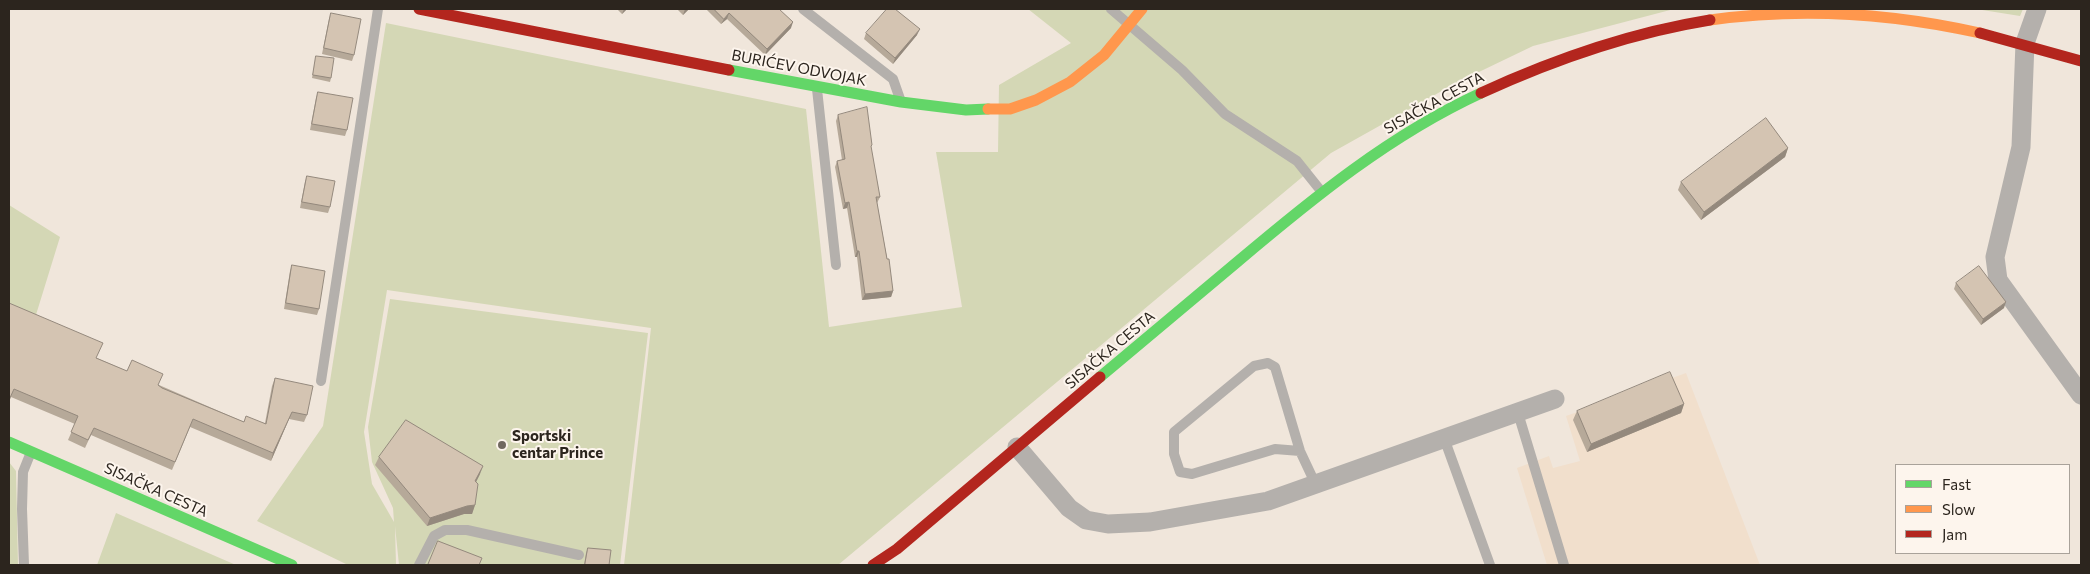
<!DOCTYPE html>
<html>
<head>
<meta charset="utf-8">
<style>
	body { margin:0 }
	#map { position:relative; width:2090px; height:574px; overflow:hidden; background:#f0e6db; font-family:Commissioner,sans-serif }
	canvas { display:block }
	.frame { position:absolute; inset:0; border:10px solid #2c251e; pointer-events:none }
	.legend { position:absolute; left:1895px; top:464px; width:175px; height:90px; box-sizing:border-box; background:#fdf5ed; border:1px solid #a9a29a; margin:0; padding:6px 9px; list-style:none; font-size:15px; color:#2c251e }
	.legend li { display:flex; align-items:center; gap:10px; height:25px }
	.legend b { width:25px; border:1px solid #a9a29a }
</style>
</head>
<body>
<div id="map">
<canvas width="2090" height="574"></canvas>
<div class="frame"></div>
<ul class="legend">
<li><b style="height:6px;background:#63d668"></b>Fast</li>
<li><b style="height:6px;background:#ff974d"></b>Slow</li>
<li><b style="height:6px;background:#b3261e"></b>Jam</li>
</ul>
</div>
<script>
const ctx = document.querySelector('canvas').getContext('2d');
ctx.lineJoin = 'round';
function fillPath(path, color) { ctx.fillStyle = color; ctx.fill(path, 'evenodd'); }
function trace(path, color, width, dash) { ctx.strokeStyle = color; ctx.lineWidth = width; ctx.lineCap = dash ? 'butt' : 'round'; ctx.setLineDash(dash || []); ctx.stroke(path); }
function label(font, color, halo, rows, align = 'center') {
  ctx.font = font + ' Commissioner,sans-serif'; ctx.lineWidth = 4; ctx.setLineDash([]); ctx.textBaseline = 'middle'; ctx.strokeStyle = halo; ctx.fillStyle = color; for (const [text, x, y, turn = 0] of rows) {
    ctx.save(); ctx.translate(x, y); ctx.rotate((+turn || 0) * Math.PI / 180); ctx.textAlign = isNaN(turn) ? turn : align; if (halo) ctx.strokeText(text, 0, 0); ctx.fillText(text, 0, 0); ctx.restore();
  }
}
fillPath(new Path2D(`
	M1686 373 1760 565H1547L1517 468 1549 456 1553 468 1580 461 1566 416Z`), '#f1dfcc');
fillPath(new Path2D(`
	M1028 9H1674L1533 46 1456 83 1331 153 838 565H624L651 328 387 290 364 432 372 484 394 522 393 508 372 462 368 427 390 299 648 333 620 565H399L395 526 396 565H348L257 521 323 426 386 23 806 109 829 327 962 307 936 152H998L999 85 1071 43Z
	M1976 9H2023L2020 16Z
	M9 205 60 237 35 318 9 307Z
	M9 462 16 471 18 565H9Z
	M116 513 236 565H97Z`), '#d4d7b5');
trace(new Path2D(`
	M803 9 893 79 900 99
	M1111 9 1182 70 1225 114 1297 161 1321 191
	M817 89 836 265
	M321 381 378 9
	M1518 413 1564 565
	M1444 438 1490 565
	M1300 451 1275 449 1192 474 1180 472 1174 454V432L1254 366 1268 363 1275 367 1300 451 1315 483
	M24 565 22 509 23 472 31 452
	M419 565 434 536 445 530H467L579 555`), '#b4b0ac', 10);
trace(new Path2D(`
	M2037 9 2025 43 2021 147 1995 257 1998 280 2081 395
	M1017 447 1069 508 1086 520 1108 524 1150 522 1268 501 1555 399`), '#b4b0ac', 19);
trace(new Path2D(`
	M729 70 901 102 966 110 988 109
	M1100 377C1145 339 1191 301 1236 263 1313 198 1390 135 1481 93
	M9 442 292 565`), '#63d668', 11);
trace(new Path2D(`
	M1710 20C1801 7 1891 13 1980 33
	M988 109H1010L1036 100 1070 82 1104 55 1142 9`), '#ff974d', 11);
trace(new Path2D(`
	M419 9 729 70
	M1980 33 2081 61
	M1481 93C1555 59 1629 33 1710 20
	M873 565 897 549 1100 377`), '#b3261e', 11);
fillPath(new Path2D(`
	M617 9H627L622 14Z
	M677 9H689L683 15Z
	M706 9H779L791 28 765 55 727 19 721 24Z
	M331 13 354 55 352 61 322 54 329 19Z
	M866 33 917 35 893 64 864 39Z
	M316 56 331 78 330 82 312 78Z
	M318 92 347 130 345 136 310 130 316 98Z
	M838 115 871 149 880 197 877 203 893 291 891 297 862 300 857 257H855L847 208 843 209 835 167 837 161 842 160 836 121Z
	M1788 148 1785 157 1701 220 1678 190 1681 182Z
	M307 176 330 207 328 213 300 208 305 182Z
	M292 265 319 309 317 315 284 309 290 271Z
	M1956 283 2004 308 1981 325 1954 289Z
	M9 303 97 358 244 422 265 423 272 386 275 378 307 415 304 422 289 419 271 461 190 427 172 470 91 435 85 448 68 440 75 424 11 397 9 402Z
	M1684 404 1681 413 1587 452 1573 420 1577 411Z
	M379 457 480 474 476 482 475 505 472 514H464L427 526 375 465Z
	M588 548 609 565H584L586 553Z`), '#b6a999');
fillPath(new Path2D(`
	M624 9H627L622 14Z
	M685 9H689L683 15Z
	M729 13 727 19 721 24 724 19Z
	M793 22 791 28 765 55 767 49Z
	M920 29 917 35 893 64 895 58Z
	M1788 148 1785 157 1701 220 1704 212Z
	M849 202 847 208 843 209 845 203Z
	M857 251H859L857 257H855Z
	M893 291 891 297 862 300 865 294Z
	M2006 302 2004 308 1981 325 1983 319Z
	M1684 404 1681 413 1587 452 1591 444Z
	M292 412 271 461 273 453Z
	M483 466 480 474 472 490 475 481Z
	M475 505 472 514H464L427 526 430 518 467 506Z`), '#94897d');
const building = new Path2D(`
	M714 9H779L793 22 767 49 729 13 724 19Z
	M887 9H895L920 29 895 58 866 33Z
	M331 13 361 19 354 55 324 48Z
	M316 56 334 58 331 78 313 75Z
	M318 92 353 98 347 130 312 124Z
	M867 107 872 145 871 146 880 197H876L887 259H889L893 291 865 294 859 251H857L849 202 845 203 837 161 845 159 838 115Z
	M1766 118 1788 148 1704 212 1681 182Z
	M307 176 335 181 330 207 302 202Z
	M292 265 325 271 319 309 286 303Z
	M1979 266 2006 302 1983 319 1956 283Z
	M9 303 103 343 96 358 127 371 132 360 163 374 158 385 162 388 244 422 246 416 266 424 275 378 313 386 307 415 292 412 273 453 193 419 175 462 94 428 88 440 71 432 78 416 14 389 9 400Z
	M1670 372 1684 404 1591 444 1577 411Z
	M406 420 483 466 475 481 478 484 475 505 467 506 430 518 379 457Z
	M438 541 482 558 479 565H428Z
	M588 548 611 550 609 565H585Z`);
fillPath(building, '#d4c4b2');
trace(building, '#94897d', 1);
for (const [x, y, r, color] of [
	[502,445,5,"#716960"]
]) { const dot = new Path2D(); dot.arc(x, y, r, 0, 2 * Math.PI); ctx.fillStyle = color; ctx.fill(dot); trace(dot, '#fdf5ed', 2); }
label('15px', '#2c251e', '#fdf5ed', [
	["BURIĆEV ODVOJAK",799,68,11],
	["SISAČKA CESTA",1434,103,-29],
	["SISAČKA CESTA",1110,350,-40],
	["SISAČKA CESTA",156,490,24]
]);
label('bold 15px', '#2c251e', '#fdf5ed', [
	["Sportski",512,436],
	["centar Prince",512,453]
], 'left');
</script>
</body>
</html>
